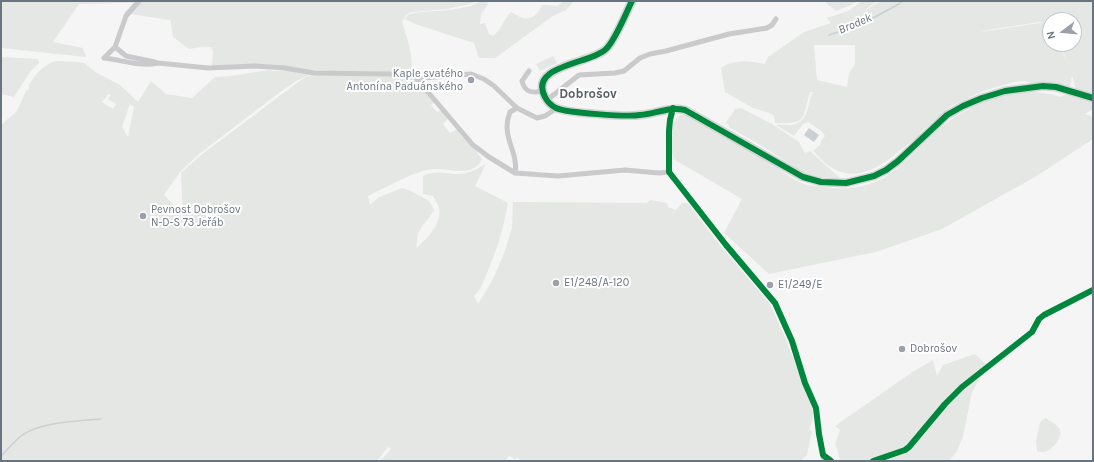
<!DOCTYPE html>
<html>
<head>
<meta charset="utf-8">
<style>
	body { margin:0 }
	#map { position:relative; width:1094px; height:462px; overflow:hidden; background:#f5f5f5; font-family:Karla,sans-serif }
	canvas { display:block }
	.frame { position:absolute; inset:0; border:2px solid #697481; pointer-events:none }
	.north { position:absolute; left:1042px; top:12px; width:40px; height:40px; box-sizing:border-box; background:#fff; border:1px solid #c3c7cd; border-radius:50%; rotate:254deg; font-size:11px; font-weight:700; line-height:16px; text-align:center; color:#697481 }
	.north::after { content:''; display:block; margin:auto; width:14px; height:18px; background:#9aa1aa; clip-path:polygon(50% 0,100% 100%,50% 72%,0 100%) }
</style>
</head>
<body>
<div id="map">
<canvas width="1094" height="462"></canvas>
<div class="frame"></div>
<div class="north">N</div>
</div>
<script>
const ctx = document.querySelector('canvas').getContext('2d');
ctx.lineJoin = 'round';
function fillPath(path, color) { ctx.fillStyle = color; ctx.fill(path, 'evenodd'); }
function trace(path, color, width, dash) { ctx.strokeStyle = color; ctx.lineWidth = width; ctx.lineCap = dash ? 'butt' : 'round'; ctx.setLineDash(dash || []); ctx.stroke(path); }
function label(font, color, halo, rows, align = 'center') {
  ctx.font = font + ' Karla,sans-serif'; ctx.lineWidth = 4; ctx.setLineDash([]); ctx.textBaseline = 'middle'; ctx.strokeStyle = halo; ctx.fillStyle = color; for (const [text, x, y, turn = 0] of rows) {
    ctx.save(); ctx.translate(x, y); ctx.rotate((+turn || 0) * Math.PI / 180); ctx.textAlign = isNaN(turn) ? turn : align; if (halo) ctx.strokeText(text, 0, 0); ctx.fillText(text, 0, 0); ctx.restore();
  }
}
fillPath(new Path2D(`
	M1 1H478L466 5 447 9 412 12 406 15 402 22C406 35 416 61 410 74L388 72 327 71 212 66 213 51 211 47H201L189 49 173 37 170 17V20L124 13 133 3 79 4 53 42 83 48 86 57 1 48Z
	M482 1H487L488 4 481 14 480 24 485 23 489 34 493 36C503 28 503 20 511 12 525 21 534 22 542 5L558 6 563 1H574L566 10 553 16 495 58H479L474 43 415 24 405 19 408 15 413 13C436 10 460 12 482 1Z
	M826 1H858L851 5 836 11 826 3Z
	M862 1H877L861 13 881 1H1093V109L1085 114 1093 117V139L1035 177 942 229 876 252 769 274 724 233 742 199 675 160C668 148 668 110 689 114L773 164C781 171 791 178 801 183 805 185 811 185 816 186 841 191 870 189 891 173 907 162 919 147 933 134 945 123 959 114 973 107 1003 92 1028 87 1061 97L1076 89 1072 76 1070 87 1060 85 1056 82 1031 83 1025 81 1014 82 986 90 951 106 920 133 918 137C892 154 868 186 834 169 826 165 819 157 813 151L820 145 821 141 825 136 821 131 808 122 803 124 794 136 776 125C781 124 787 126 792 125 809 122 807 104 813 92H810C802 120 807 124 775 123V119L773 115 769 113 753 108 725 92 721 68C733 59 751 61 765 64L768 57 804 32 831 23 827 18 848 11ZM1050 20H1074V44H1060L1068 65 1059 44H1050V23H1048L1050 22ZM1040 22H1046L980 32 988 30ZM814 45H855V65L849 73 847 87 817 80Z
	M553 56 557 63 540 71 536 64Z
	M1 57 38 59 39 63 30 72 14 97 1 94Z
	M56 61 78 62 84 63 97 73 120 85 138 102 151 81 166 94 192 98 215 77 231 76 268 70 274 71 289 70 311 74 296 81 279 93 199 154 180 172 164 195 162 193 172 203 183 219 181 173 201 155 298 82 308 76 317 75H389L411 78 416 80 435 102 431 105 437 112 442 110 449 118 443 124 450 133 457 129 475 148 482 160C471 178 451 168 434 169 416 170 385 188 368 196L370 205 379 197 402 188 411 191 429 201 434 210C425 225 415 229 417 248 427 238 442 225 439 208 438 204 435 200 433 196L423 194V176C437 169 446 175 460 174 471 173 478 168 486 164L475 186 508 203C504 226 498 247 489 268 485 277 482 289 474 296L478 304 491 283 503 256 512 228 513 202 647 203 650 200 667 203 668 207 676 210 682 203H688L715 239 770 304 788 344 813 411V418L809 430 812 431 807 455 800 461H519V458L514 459 510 456 506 459 507 461H380L391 449 388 447 377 461H1V125L17 111 26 91 29 89V85C35 74 44 64 56 61ZM108 94 111 95 108 99 116 104 113 109 102 102ZM130 104 134 107 128 137 122 127Z
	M741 108 772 124 799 142 805 153 810 151 840 178 821 177 802 172 767 149 729 127V125L726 123 735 109Z
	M975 354 990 368 981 377 972 392 963 436 957 451 949 461H840L838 451 835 444 840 430 835 426 911 373 933 360 937 376 943 365Z
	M1046 418C1050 421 1056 424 1059 428 1065 437 1049 457 1037 451L1036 441 1040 423 1042 420Z`), '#e4e7e3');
fillPath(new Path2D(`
	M809 128 819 135 814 142 804 135Z`), '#cad0d3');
trace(new Path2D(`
	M829 35 860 25 899 4 902 1
	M1 456C8 449 14 442 21 436 39 422 79 421 101 419`), '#cad0d3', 1.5);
const secondary = new Path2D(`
	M632 1C626 13 615 41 606 49 591 64 528 65 545 97 547 101 552 106 556 108 567 113 627 117 640 115 656 114 669 106 685 110L803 177 821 182 846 183 874 176 886 170 898 161 947 115 963 106 982 98 1005 91 1043 86 1056 87 1093 98`);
trace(secondary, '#d1d2d2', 9);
trace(new Path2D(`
	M115 47 126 56 155 62
	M104 58C122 60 140 67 158 63L208 68 255 66 285 68 314 73 389 74 424 78 471 74 484 79 494 86 517 108 537 118 545 116 557 108
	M104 58 115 47 126 16 139 1
	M529 71 522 81C525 93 532 93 543 91
	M416 78 473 145 489 157 515 173 558 176 625 170 659 173 669 172
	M547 100 579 75 615 73 624 71 640 58 650 54 666 51 729 34 767 28 772 25 776 19
	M673 108 670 120 669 131V172L726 245 775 303 792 341 805 383 816 408 819 434 824 461
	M515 173C519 151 500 137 510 112L517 108`), '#cacacc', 5);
trace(secondary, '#dedfe0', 7);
trace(new Path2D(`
	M632 1C626 13 615 41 606 49 591 64 528 65 545 97 547 101 552 106 556 108 567 113 627 117 640 115 656 114 669 106 685 110L803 177 821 182 846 183 874 176 886 170 898 161 947 115 963 106 982 98 1005 91 1043 86 1056 87 1093 98
	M673 108 670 120 669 131V172L726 245 775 303 792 341 805 383 816 408 819 434 823 455 831 461
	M873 461 905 450 909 447 945 404 962 387 1032 332 1039 319 1044 315 1093 290`), '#00873e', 6);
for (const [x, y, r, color] of [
	[471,80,4,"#9aa1aa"],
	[143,216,4,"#9aa1aa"],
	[556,283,4,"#9aa1aa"],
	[770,285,4,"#9aa1aa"],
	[902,349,4,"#9aa1aa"]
]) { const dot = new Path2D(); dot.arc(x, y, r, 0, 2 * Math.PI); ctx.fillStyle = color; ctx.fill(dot); trace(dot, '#fff', 1.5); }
label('11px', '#697481', '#fff', [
	["Kaple svatého",463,74,"right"],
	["Antonína Paduánského",463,87,"right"],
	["Pevnost Dobrošov",151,210],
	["N-D-S 73 Jeřáb",151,223],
	["E1/248/A-120",564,283],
	["E1/249/E",778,285],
	["Dobrošov",910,349]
], 'left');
label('italic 12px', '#65747d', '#fff', [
	["Brodek",855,24,-23]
]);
label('bold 13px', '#565e67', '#fff', [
	["Dobrošov",588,94]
]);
</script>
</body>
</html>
